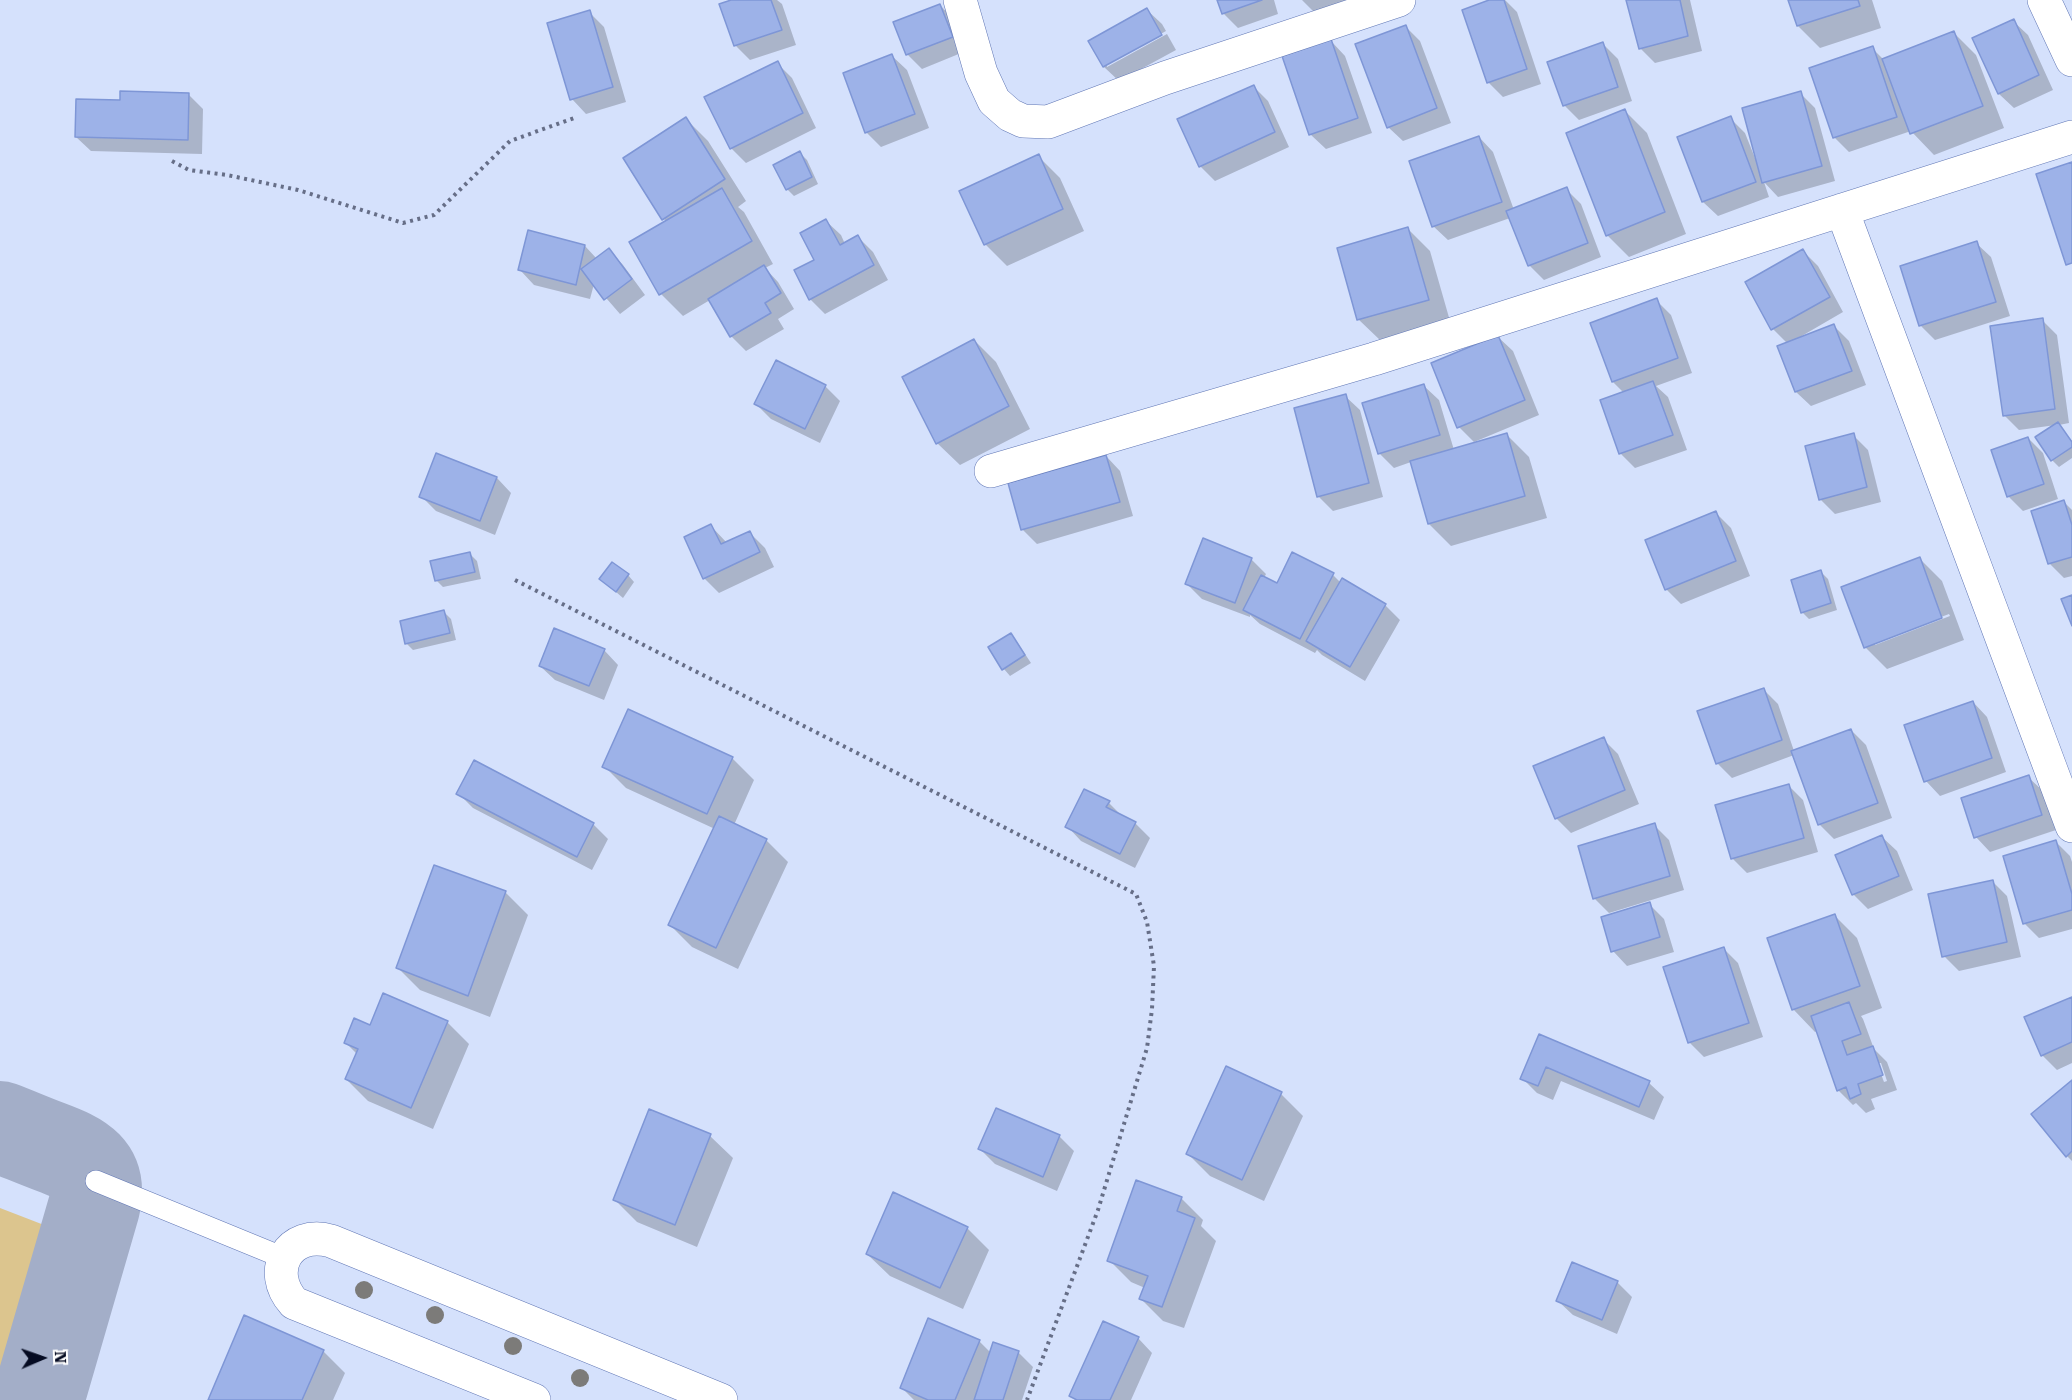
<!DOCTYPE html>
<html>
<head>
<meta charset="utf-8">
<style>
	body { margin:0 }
	#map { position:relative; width:2072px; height:1400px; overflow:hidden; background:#d5e1fc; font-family:"Roboto Serif",serif }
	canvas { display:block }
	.north { position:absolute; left:12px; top:1328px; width:60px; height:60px; -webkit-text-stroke:4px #fff; paint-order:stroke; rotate:88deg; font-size:16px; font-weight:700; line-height:24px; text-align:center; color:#050b22 }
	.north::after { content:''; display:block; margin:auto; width:21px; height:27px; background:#050b22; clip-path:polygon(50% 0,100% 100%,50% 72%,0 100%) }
</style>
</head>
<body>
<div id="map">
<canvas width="2072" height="1400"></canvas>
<div class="north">N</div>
</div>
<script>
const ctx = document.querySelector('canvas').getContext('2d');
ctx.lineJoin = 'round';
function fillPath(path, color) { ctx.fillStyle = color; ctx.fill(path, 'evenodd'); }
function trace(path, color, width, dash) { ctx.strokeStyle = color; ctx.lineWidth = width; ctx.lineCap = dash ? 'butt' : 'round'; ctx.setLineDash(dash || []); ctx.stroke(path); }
fillPath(new Path2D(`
	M0 1208 57 1230 37 1323 24 1354 0 1370Z`), '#dcc58e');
fillPath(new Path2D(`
	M736 0H777L782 4 796 45 750 60 736 46 721 5Z
	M1218 0H1274L1278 14 1238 28 1223 13Z
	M1302 0H1368L1317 15Z
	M1494 0H1505L1517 12 1541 84 1503 97 1488 82Z
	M1628 0H1690L1702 51 1655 63 1640 48Z
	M1790 0H1872L1881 28 1820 48 1798 26Z
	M940 5 954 20 966 51 922 69 907 54Z
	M1147 10 1162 24 1166 31 1107 64V67L1167 34 1176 50 1119 81 1104 67 1090 41Z
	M589 12 604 27 626 102 586 114 572 99Z
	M2013 21 2028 35 2053 90 2014 108 1999 94 1974 38Z
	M1405 26 1420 41 1451 123 1403 141 1388 127Z
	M1954 33 1976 55 2004 128 1934 155 1911 131 1849 152 1834 137 1872 48 1884 60Z
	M1331 41 1345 56 1372 133 1326 149 1311 135 1284 57Z
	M1603 44 1618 59 1632 101 1579 120 1564 105Z
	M892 56 907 70 929 128 881 147 866 132Z
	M777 63 792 78 816 128 746 163 731 148Z
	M1254 87 1268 101 1289 147 1215 181 1200 166Z
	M1800 93 1815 108 1835 181 1778 197 1764 182 1769 197 1718 216 1703 202 1679 138 1730 118 1745 133 1755 158H1757Z
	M188 94 203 109 202 154 91 151 76 137 121 102Z
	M1625 111 1647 133 1686 234 1629 257 1607 235Z
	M686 119 708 141 746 201 738 207 744 212 773 264 765 268 778 282 794 309 778 319 784 329 746 351 732 337 710 300 683 316 661 294 631 243 667 222 664 219Z
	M1479 137 1493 152 1514 210 1566 189 1581 204 1601 257 1544 280 1529 265 1510 218 1448 240 1433 226Z
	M800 153 807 160 818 184 794 196 787 189Z
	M1038 156 1060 178 1084 231 1007 266 985 244Z
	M826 221 841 235 845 244 858 237 873 252 888 280 825 314 810 299 816 261Z
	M1408 229 1430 251 1450 321 1381 341 1358 319Z
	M1976 243 1991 257 2010 316 1935 340 1921 326 1902 267Z
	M585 246 597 259 609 250 623 265 645 295 620 314 594 284 590 299 534 285 520 270Z
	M1803 251 1818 266 1843 312 1800 337V339L1834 326 1849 341 1866 385 1811 406 1796 392 1787 343 1773 329Z
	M1656 300 1671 315 1692 373 1656 386 1668 397 1687 450 1635 468 1621 454 1602 401 1624 393 1613 382Z
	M2042 320 2057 335 2069 423 2059 425 2072 441V458L2059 467 2052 460 2056 425 2019 430 2004 415Z
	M1498 337 1513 351 1539 415 1474 442 1459 427Z
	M974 340 996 362 1030 429 960 465 937 443 904 377Z
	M776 362 825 386 840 401 820 443 771 419 756 404Z
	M1424 386 1439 400 1454 450 1507 435 1529 457 1547 518 1451 546 1429 524 1411 462 1394 468 1379 453Z
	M1345 396 1360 410 1383 497 1333 511 1318 496Z
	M1853 435 1868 450 1881 502 1835 514 1820 499Z
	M2028 438 2043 453 2058 499 2023 511 2008 496Z
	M437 455 497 478 511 493 495 535 436 511 421 496Z
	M1106 456 1120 471 1133 516 1037 544 1022 529Z
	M2064 502 2072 510V576L2064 578 2049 563Z
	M1716 513 1731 528 1750 576 1681 604 1666 589Z
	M711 526 727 543 750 533 765 548 774 567 719 593 704 578Z
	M470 554 477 561 481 579 443 587 436 580Z
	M1251 559 1266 574 1264 578 1277 585 1333 575 1341 583 1342 580 1385 605 1400 620 1365 681 1322 655 1317 650 1315 653 1260 624 1250 615V617L1202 599 1187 584Z
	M1920 559 1942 581 1964 640 1887 669 1865 647ZM1949 614 1950 616 1875 645V642Z
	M1821 572 1828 579 1837 610 1809 619 1802 612Z
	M628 575 634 582 623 598 601 579Z
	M444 612 451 619 456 640 413 650 406 643Z
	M1010 635 1017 642 1031 663 1010 676 1004 669 990 647Z
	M604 650 618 665 604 700 555 680 540 666Z
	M1763 689 1778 704 1794 751 1851 730 1866 745 1892 818 1834 839 1819 824 1794 755 1732 778 1717 763Z
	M1973 702 1987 717 2006 772 1940 796 1926 781Z
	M1603 739 1618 754 1639 804 1571 833 1556 818Z
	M732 758 754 780 734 825 766 840 788 862 738 969 692 947 670 925 715 829 626 788 604 766Z
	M2028 777 2043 791 2056 830 1990 852 1976 837Z
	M1789 786 1803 800 1818 852 1747 873 1732 858Z
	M458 793 593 824 608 839 592 870 473 808Z
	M1109 803 1124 818 1135 823 1150 838 1135 868 1081 841 1067 826Z
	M1654 825 1669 840 1684 890 1609 913 1594 898Z
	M1882 837 1897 851 1913 890 1868 909 1853 894Z
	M2055 841 2070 856 2072 862V929L2039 938 2024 923Z
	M435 866 506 893 528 915 490 1017 420 990 398 968Z
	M1992 881 2007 896 2021 957 1959 971 1944 956Z
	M1649 904 1664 919 1674 952 1627 966 1613 951Z
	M1835 916 1857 938 1882 1008 1861 1016 1863 1019 1874 1049 1887 1062 1897 1090 1871 1099 1875 1109 1866 1113 1856 1103 1853 1105 1838 1090 1817 1031 1815 1032 1793 1009ZM1877 1063H1881L1887 1081 1884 1082Z
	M1723 948 1738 963 1763 1037 1704 1057 1689 1042Z
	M2072 998V1063L2057 1070 2042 1055Z
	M447 1022 469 1044 433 1129 368 1101 346 1079 357 1054 346 1043Z
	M1539 1036 1649 1083 1664 1097 1654 1120 1561 1081 1553 1100 1537 1093 1522 1078Z
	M2072 1082V1161L2067 1156Z
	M1281 1094 1303 1116 1264 1201 1210 1176 1188 1154Z
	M997 1110 1059 1136 1074 1151 1057 1191 995 1164 980 1149Z
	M650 1111 710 1136 733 1158 697 1247 637 1222 615 1200Z
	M1181 1198 1203 1220 1201 1226 1216 1241 1184 1328 1163 1321 1141 1299 1145 1288 1131 1282 1109 1260Z
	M967 1228 989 1250 963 1309 890 1276 867 1254Z
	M1617 1282 1632 1297 1617 1334 1573 1315 1558 1301Z
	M1138 1338 1152 1353 1131 1400H1075L1071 1396Z
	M979 1341 991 1353 1018 1352 1033 1367 1022 1400H914L902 1388Z
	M323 1351 345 1373 333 1400H209Z`), '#0003');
trace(new Path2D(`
	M0 1127C16 1133 32 1140 48 1146 80 1158 103 1168 94 1207L38 1400`), '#a3aec8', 92);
const building = new Path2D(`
	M731 0H771L782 30 734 46 719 4Z
	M1217 0H1262L1222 14Z
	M1489 0H1504L1527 69 1487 83 1462 10Z
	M1626 0H1680L1688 36 1639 49Z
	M1788 0H1858L1860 6 1797 26Z
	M940 4 953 37 906 55 893 22Z
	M1147 8 1162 35 1103 67 1088 41Z
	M590 10 613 87 570 100 547 23Z
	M2014 19 2039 75 1998 94 1972 38Z
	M1406 25 1437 108 1387 128 1355 44Z
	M1954 31 1983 106 1910 134 1882 59Z
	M1331 39 1358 118 1309 135 1282 56Z
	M1603 42 1618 87 1563 106 1547 62Z
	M1873 46 1897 117 1833 138 1809 68Z
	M892 54 915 114 865 133 843 73Z
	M778 61 803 113 730 149 704 97Z
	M1254 85 1275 132 1199 167 1177 119Z
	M120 91 189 93 188 140 75 137 76 99 120 100Z
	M1801 91 1822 166 1762 183 1742 108Z
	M1625 109 1665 212 1606 236 1566 133Z
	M1731 116 1756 182 1702 202 1677 137Z
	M686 117 725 179 662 220 623 158Z
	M1479 136 1502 202 1432 227 1409 161Z
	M800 151 812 177 786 190 773 165Z
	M1039 154 1063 209 984 245 959 191Z
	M2072 162V263L2066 265 2036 174Z
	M1567 187 1588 243 1528 266 1506 211Z
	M722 188 752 241 659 295 629 242Z
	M826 219 840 245 858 235 874 265 809 300 794 270 814 260 800 233Z
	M1408 227 1429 300 1357 320 1337 248Z
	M528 230 585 245 576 285 518 270Z
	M1977 241 1996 302 1919 326 1900 266Z
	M609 248 632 279 604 300 581 269Z
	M1803 249 1830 297 1771 330 1745 282Z
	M764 265 781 293 765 303 771 313 730 337 708 299Z
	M1657 298 1678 358 1612 382 1590 323Z
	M2043 318 2055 409 2003 416 1990 326Z
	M1834 324 1852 371 1795 392 1777 346Z
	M1498 335 1525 400 1457 428 1431 363Z
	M974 339 1009 406 936 444 902 377Z
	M776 360 826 385 805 429 754 404Z
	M1653 381 1673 435 1619 454 1600 400Z
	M1424 384 1440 435 1378 454 1362 403Z
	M1346 394 1369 483 1317 497 1294 408Z
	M2058 422 2072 442V447L2051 461 2035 437Z
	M1507 433 1525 496 1428 524 1410 461Z
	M1854 433 1867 487 1819 500 1805 446Z
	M2028 437 2044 484 2007 497 1991 450Z
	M436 453 497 477 480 521 419 497Z
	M1106 455 1120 502 1021 530 1008 483Z
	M2064 500 2072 525V557L2048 564 2031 511Z
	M1716 511 1736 561 1665 590 1645 540Z
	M711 524 721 544 750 531 760 552 703 579 684 537Z
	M1203 538 1252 558 1235 603 1185 584Z
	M470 552 475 572 435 581 430 561Z
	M1292 552 1334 573 1300 639 1243 610 1261 575 1277 583Z
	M1920 557 1942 618 1864 648 1841 587Z
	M612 562 629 574 616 592 599 579Z
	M1821 570 1831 603 1801 613 1791 580Z
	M1342 578 1386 604 1350 667 1306 641Z
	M2072 595V626L2061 599Z
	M444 610 450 633 405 644 400 621Z
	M554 628 605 649 589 686 539 666Z
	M1011 633 1025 655 1002 670 988 647Z
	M1764 688 1782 740 1716 764 1697 711Z
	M1973 701 1992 758 1924 782 1904 725Z
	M628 709 733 757 707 814 602 767Z
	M1851 729 1878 803 1818 825 1791 751Z
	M1604 737 1625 790 1555 819 1533 766Z
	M474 760 594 823 577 857 456 794Z
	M2029 775 2042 815 1974 838 1961 798Z
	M1789 784 1804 838 1731 859 1715 805Z
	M1084 789 1110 801 1106 807 1136 822 1120 854 1065 827Z
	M719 816 767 839 716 948 668 925Z
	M1655 823 1670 876 1593 899 1578 846Z
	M1882 835 1899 876 1852 895 1835 855Z
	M2056 840 2072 894V910L2023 924 2003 856Z
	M434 865 506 891 468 996 396 968Z
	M1993 880 2007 942 1942 957 1928 894Z
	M1650 902 1660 937 1611 952 1601 917Z
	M1835 914 1860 986 1792 1010 1767 938Z
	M1724 947 1749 1023 1688 1043 1663 967Z
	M383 993 448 1021 411 1108 345 1079 358 1049 344 1043 354 1018 370 1025Z
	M2072 997V1042L2041 1056 2024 1017Z
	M1849 1002 1861 1034 1842 1041 1847 1055 1873 1046 1883 1075 1858 1084 1861 1094 1850 1099 1846 1087 1837 1091 1811 1016Z
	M1539 1034 1650 1081 1639 1107 1546 1067 1538 1086 1520 1079Z
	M1226 1066 1282 1092 1242 1180 1186 1154Z
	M2072 1080V1151L2066 1157 2031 1114Z
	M996 1108 1060 1135 1043 1177 978 1149Z
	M649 1109 711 1134 675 1225 613 1200Z
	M1136 1180 1182 1197 1177 1211 1195 1218 1162 1307 1139 1299 1148 1276 1107 1261Z
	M893 1192 968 1227 940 1288 866 1254Z
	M1572 1262 1618 1281 1602 1320 1556 1301Z
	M244 1315 324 1350 302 1400H208Z
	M928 1318 980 1340 955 1400H928L900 1388Z
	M1103 1321 1139 1337 1110 1400H1077L1069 1396Z
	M993 1342 1019 1351 1003 1400H974Z`);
fillPath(building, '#9db2e8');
trace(building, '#7e96d6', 1.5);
const lane = new Path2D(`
	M96 1181 284 1258`);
const street = new Path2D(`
	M960 0 981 73 994 101 1010 115 1023 121 1048 122 1165 78 1399 0
	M2044 0 2072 60
	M1842 210 2072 826
	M991 471 1374 359 2072 137
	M534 1400 294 1303C265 1271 289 1229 331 1241L721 1400`);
trace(lane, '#6177b5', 22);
trace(street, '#6177b5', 34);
trace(new Path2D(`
	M172 161 189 170 227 175 298 190 403 223 434 215 510 141 577 117
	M515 580 1136 894 1147 922 1154 966 1152 1009 1147 1048 1098 1210 1027 1400`), '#666e87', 4, [3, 4.5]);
trace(lane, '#fff', 21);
trace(street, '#fff', 33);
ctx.fillStyle = '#7c7b79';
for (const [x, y] of [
	[364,1290],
	[435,1315],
	[513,1346],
	[580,1378]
]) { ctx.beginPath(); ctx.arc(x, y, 9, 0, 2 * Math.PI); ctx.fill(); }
</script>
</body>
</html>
